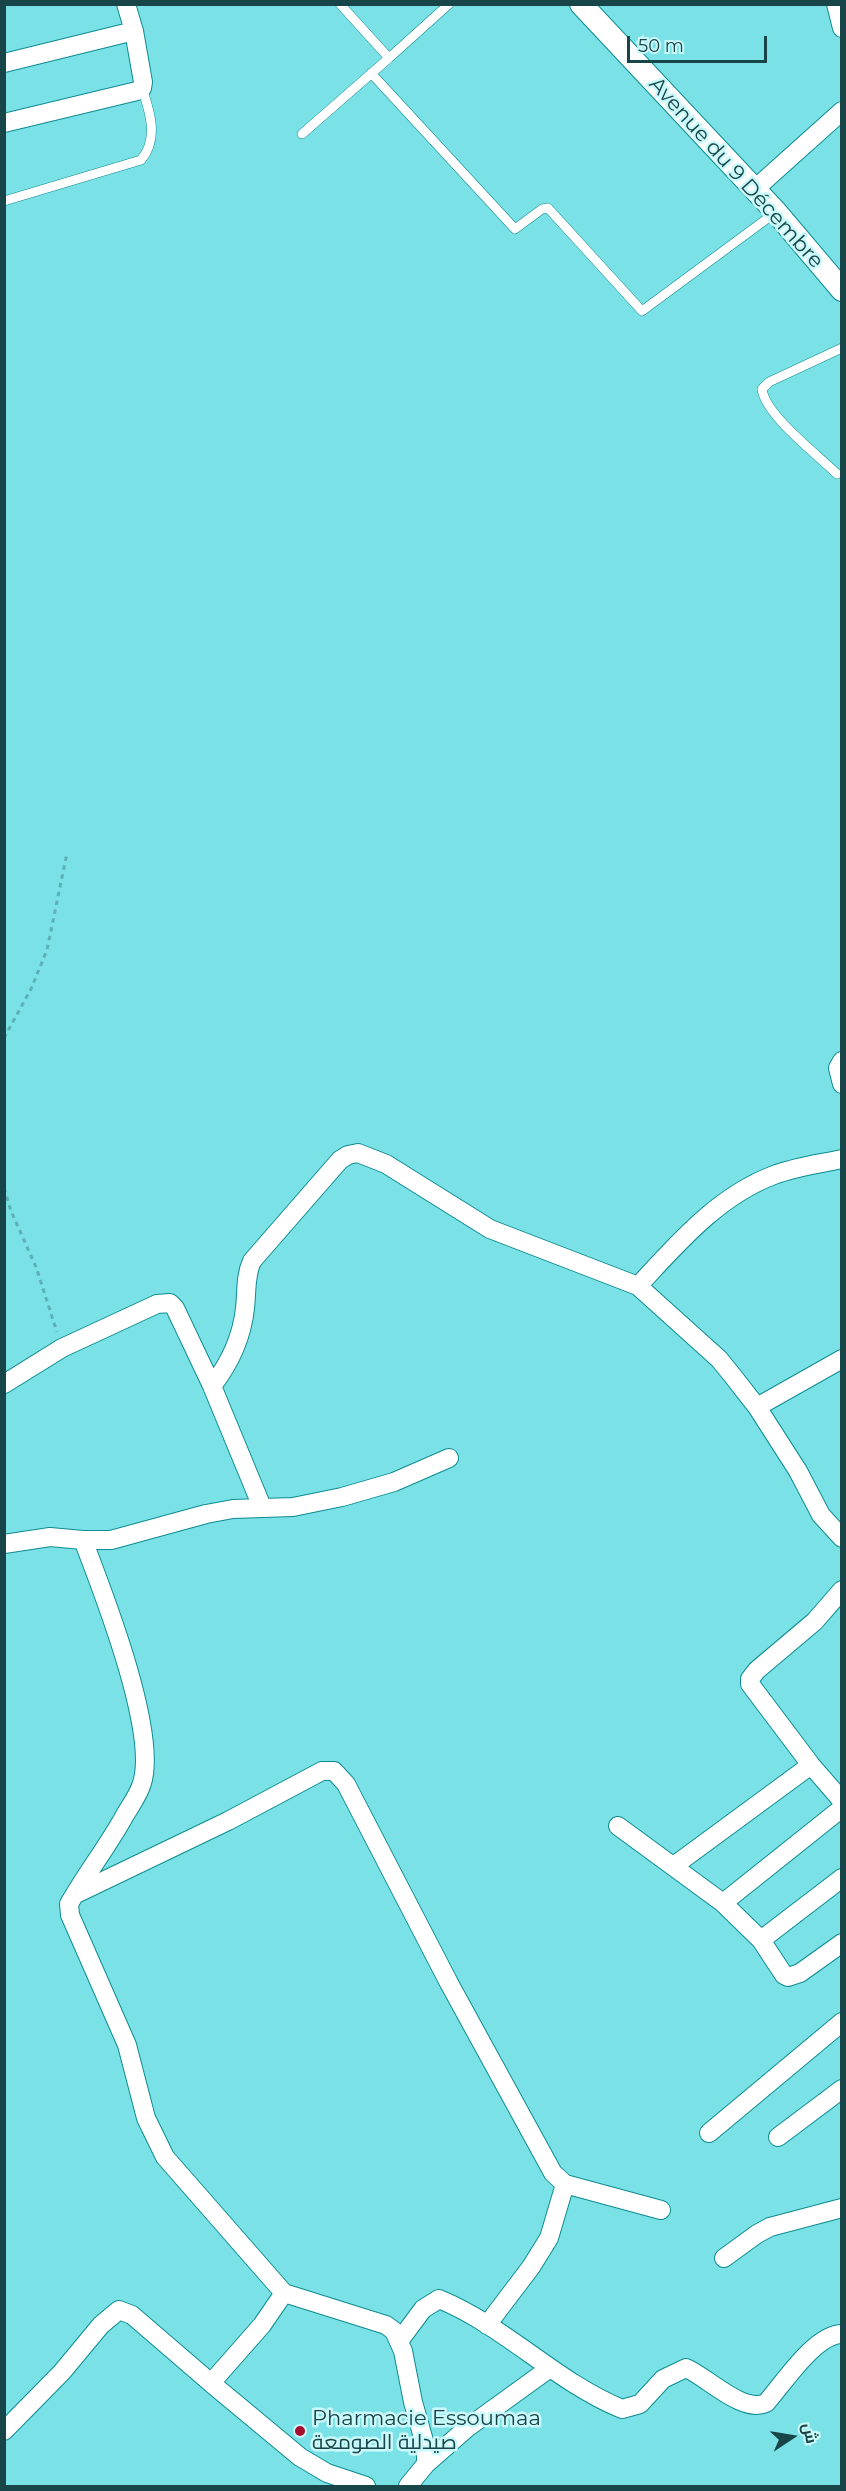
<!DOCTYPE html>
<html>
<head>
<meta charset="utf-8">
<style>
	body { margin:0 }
	#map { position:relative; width:846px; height:2491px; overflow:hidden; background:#7ae1e6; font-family:Montserrat,Cairo,sans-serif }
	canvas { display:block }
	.frame { position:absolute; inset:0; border:6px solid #184547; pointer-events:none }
	.north { position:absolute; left:762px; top:2407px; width:60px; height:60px; -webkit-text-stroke:4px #caf9fb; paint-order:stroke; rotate:78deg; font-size:16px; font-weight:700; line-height:24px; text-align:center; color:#184547 }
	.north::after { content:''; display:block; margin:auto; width:21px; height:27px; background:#184547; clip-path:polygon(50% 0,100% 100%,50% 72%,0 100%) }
	.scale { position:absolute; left:627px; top:36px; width:140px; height:27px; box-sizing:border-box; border:3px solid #184547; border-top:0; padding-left:8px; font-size:18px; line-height:21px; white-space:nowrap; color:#184547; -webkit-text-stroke:4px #caf9fb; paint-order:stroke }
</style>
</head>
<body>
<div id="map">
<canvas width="846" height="2491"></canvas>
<div class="frame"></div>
<div class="north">ش</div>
<div class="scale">50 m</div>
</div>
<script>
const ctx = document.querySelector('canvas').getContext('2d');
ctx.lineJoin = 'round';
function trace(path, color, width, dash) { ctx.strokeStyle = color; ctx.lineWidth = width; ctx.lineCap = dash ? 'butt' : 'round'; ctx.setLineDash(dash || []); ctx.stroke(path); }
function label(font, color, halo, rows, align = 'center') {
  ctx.font = font + ' Montserrat,Cairo,sans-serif'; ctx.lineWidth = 5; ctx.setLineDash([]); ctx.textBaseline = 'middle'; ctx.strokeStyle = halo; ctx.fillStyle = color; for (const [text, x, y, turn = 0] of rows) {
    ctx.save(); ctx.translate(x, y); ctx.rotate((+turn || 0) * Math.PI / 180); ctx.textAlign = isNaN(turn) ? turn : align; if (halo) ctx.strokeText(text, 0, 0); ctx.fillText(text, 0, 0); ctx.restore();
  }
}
const service = new Path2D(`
	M340 4 389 58 449 4
	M371 73 515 229 542 209 548 208 642 311 776 212
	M302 134 389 58
	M4 201 141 160C159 139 150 112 142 88
	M837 474C818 455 765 415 762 389L769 382 842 348`);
const minor = new Path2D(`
	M836 4 842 28
	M4 63 134 31 126 4
	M4 123 137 91 142 88 143 82 134 31
	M755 189 842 111
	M842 1061 838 1068 842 1084
	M638 1286C678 1243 718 1196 774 1175 795 1167 819 1164 842 1159
	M4 1384 62 1348 157 1304 170 1303 175 1308 212 1386 262 1507
	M212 1386C230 1363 242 1337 245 1308 247 1291 245 1276 252 1261L340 1160 348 1155 358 1153 386 1164 490 1229 638 1286 719 1359 732 1375 757 1407 798 1471 821 1515 842 1538
	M757 1407 842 1359
	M83 1540C103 1592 158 1732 142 1783 139 1794 131 1805 125 1815 108 1846 86 1874 69 1904L70 1915 127 2045 146 2118 165 2157 284 2293 262 2325 211 2383 300 2457 327 2473 366 2486
	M4 1544 50 1537 83 1540H111L206 1514 233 1509 293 1507 342 1497 394 1482 449 1458
	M842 1590 815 1621 757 1670 750 1679V1684L811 1765 842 1801
	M618 1826 723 1903 761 1940 784 1975 788 1977 800 1973 842 1943
	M675 1865 811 1765
	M76 1894 228 1821 322 1771H334L346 1784 449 1983 553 2173 565 2184 661 2210
	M723 1903 842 1808
	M761 1940 842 1878
	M709 2133 842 2022
	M778 2137 842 2089
	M724 2258 757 2234 770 2227 842 2208
	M284 2293 386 2325 394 2331 403 2351 413 2402 426 2448V2464L408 2486
	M487 2325 531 2267 549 2238 565 2184
	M400 2340 423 2309 439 2299C505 2326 556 2382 622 2409L640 2404 663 2379 686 2368C707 2377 743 2414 766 2403 783 2384 815 2334 842 2334
	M4 2431 62 2372 101 2325 119 2310 132 2315 211 2383
	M426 2464 467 2428 550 2368`);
const tertiary = new Path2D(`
	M581 4 776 212 842 290`);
trace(service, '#0d8c91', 10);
trace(minor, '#0d8c91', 20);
trace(tertiary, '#0d8c91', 24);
trace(new Path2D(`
	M4 1038 31 989 47 950 67 853
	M4 1188 11 1211 36 1267 57 1332`), '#5cb1b5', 3, [4.5, 4.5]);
trace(service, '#fff', 9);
trace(minor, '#fff', 18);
trace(tertiary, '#fff', 22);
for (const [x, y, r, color] of [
	[300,2431,6,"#a70e2c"]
]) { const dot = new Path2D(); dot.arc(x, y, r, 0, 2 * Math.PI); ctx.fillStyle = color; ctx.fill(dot); trace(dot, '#caf9fb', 2); }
label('21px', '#184547', '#caf9fb', [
	["Avenue du 9 Décembre",736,173,48]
]);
label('21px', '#184547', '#caf9fb', [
	["Pharmacie Essoumaa",312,2419],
	["صيدلية الصومعة",312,2443]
], 'left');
</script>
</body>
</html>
